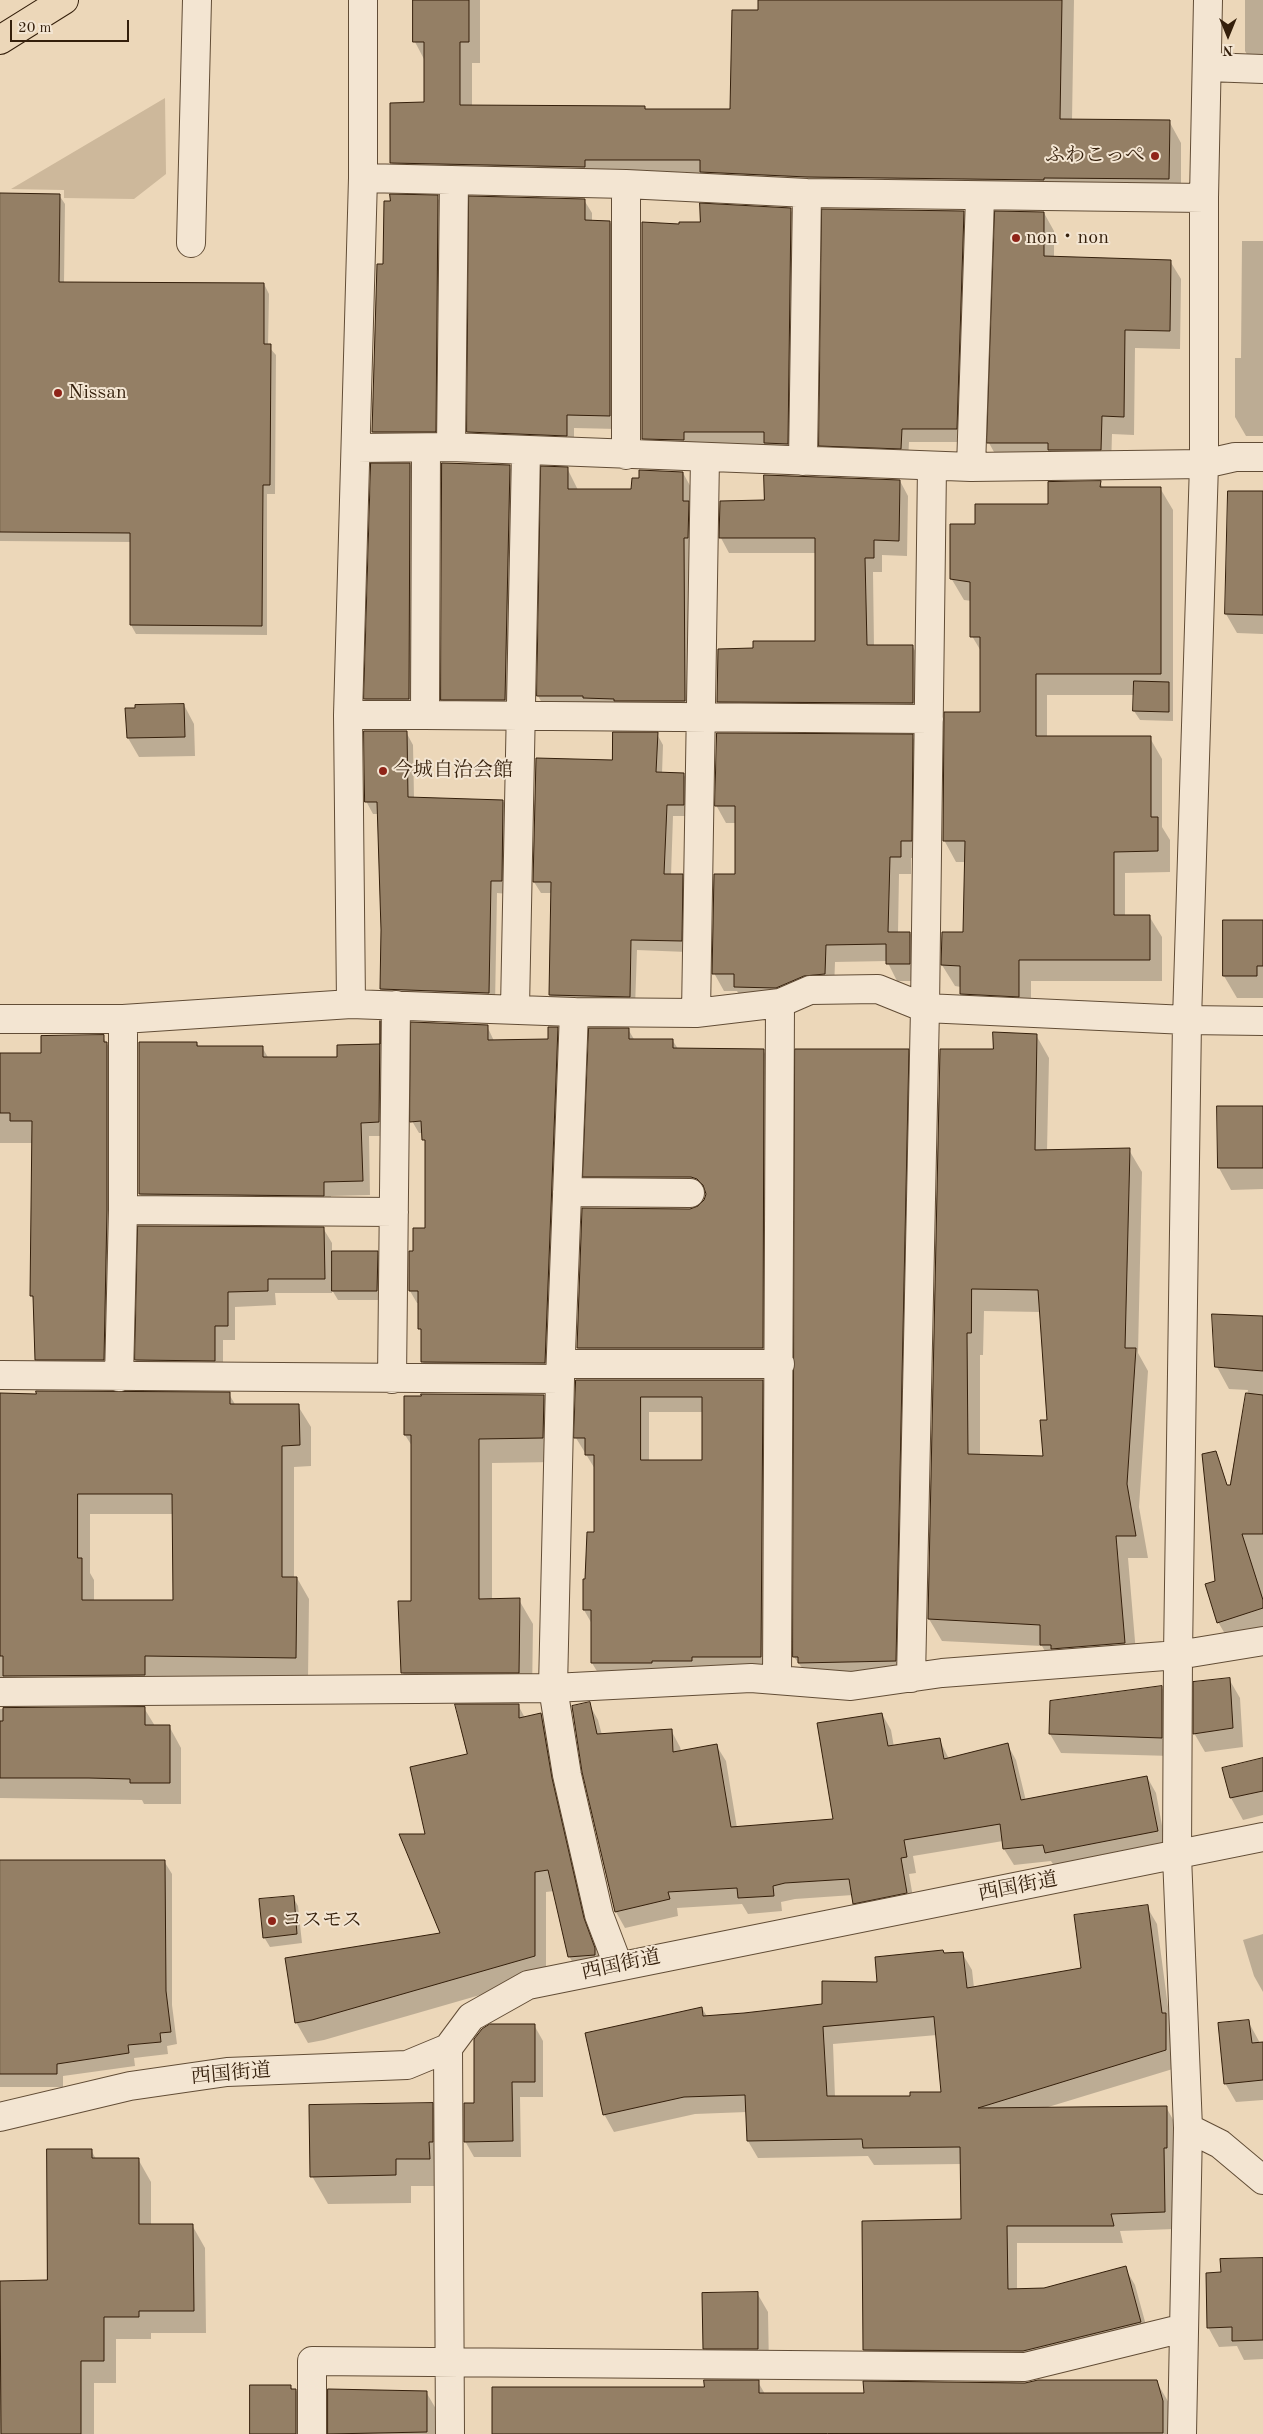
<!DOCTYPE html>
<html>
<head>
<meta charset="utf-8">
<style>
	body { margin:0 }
	#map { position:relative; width:1263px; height:2434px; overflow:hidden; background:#ecd7b9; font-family:"Old Standard TT",serif }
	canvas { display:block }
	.north { position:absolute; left:1203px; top:10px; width:50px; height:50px; -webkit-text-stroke:4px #f3e5d2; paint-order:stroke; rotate:180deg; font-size:14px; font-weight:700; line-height:20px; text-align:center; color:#341f0b }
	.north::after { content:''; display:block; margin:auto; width:18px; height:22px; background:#341f0b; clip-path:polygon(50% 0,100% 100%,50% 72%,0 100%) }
	.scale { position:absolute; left:10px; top:20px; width:119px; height:22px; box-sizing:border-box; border:2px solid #341f0b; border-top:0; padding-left:6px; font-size:15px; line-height:18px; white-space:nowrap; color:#341f0b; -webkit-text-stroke:4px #f3e5d2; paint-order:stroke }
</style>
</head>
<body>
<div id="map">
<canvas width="1263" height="2434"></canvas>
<div class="north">N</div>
<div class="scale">20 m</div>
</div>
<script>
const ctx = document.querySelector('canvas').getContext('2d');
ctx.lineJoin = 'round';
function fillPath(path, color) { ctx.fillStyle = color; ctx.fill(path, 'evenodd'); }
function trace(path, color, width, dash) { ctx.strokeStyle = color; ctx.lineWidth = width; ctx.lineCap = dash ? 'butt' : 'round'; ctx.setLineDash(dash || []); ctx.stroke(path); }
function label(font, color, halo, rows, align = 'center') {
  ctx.font = font + ' "Old Standard TT","Noto Serif JP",serif'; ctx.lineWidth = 4; ctx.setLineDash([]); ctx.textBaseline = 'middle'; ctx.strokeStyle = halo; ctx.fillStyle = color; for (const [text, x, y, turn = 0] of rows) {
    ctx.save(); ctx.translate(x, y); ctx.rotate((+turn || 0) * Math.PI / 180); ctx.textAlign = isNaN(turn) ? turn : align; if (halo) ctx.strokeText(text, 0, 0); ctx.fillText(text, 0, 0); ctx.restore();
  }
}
fillPath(new Path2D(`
	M165 98 166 174 134 199 64 198V190L11 189Z`), '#cdb89b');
fillPath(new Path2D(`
	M415 0H480V63H472V106L644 107 646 110H731L760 12V0H1074L1072 120 1169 121 1181 143V200L404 184 392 163 425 103V61L415 42Z
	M1245 0H1263V70H1256L1245 51Z
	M0 195H59L65 204 64 283 264 284 269 294 268 346 276 355 275 494H267V635L136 634 131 625 132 542 0 541Z
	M437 197 444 208 441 442 380 443 373 432 385 265Z
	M584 200 592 213V222H610L617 236V429L574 428V449L476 445 468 432Z
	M790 209 803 230 799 465 655 460 643 438 680 225Z
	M963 212 971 225 964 442H909L908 462 828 459 820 445Z
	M996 212 1044 213 1054 231V258L1170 261 1181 279 1180 349 1135 348 1134 435 1112 434 1111 468 999 461 989 443Z
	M1242 241H1263V436H1246L1235 417V358H1241Z
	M410 464 420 483 419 718H376L365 699 373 465Z
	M509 466 519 483 514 717 452 716 442 699Z
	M567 468 578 490H632L683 473 693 491 695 720 549 715 538 696Z
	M900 481 908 496 907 556 882 555V572H873L874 647H913L921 662V718L727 717 718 701 754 649 817 642V553H729L721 538V502L765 501Z
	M1100 482 1103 488H1160L1173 510V721L1140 720 1134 711 1135 695H1047V738H1150L1162 759V827L1170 840V872L1125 873V916H1149L1162 937V981H1031V1018L974 1015 961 994V987L955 986 942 965 964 933 966 862H956L944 840 982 713V653L972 636V601L964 600 951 578 976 525 1049 505Z
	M1229 492 1263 493V634L1237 633 1226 614Z
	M184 705 194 724 195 756 139 757 128 738 127 709Z
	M406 732 413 745 414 798 503 801 510 814 509 894 497 893 495 1006 388 1002 381 989 382 930 379 814H373L366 801Z
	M657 734 663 745 662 774 684 775 690 786 689 816H673L671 876H682L688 887 687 952 637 950 635 1008 556 1006 550 995 552 893H541L534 882 613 761Z
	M912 736 922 753 921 858H911V874H899L898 933H910L920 951 919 981H897L887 961 835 962 834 991 745 1004 737 991H724L714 973 737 876V823H726L716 805Z
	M1263 922V998H1237L1224 976Z
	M381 1025 388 1036 387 1136H369L370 1195 331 1196V1210L148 1208 140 1194V1043H197L199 1047H262L269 1059H339L338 1046 381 1045Z
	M487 1026 494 1041 549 1040 557 1028 564 1040 551 1375 430 1374 423 1362 419 1303H417L410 1291 414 1252 426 1229V1144L423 1133H419L412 1121Z
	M628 1029 635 1041H673L678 1049 763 1050 771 1064 770 1362H586L578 1348 583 1209 690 1210 699 1207 705 1201 707 1193 699 1191 592 1190 585 1176Z
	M1036 1035 1049 1058 1047 1151 1129 1150 1142 1172 1138 1353 1148 1371 1139 1507 1148 1558H1128L1137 1665 1054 1667 1042 1646 942 1641 929 1619 994 1050ZM984 1311 1041 1312 1048 1422 1044 1458 980 1456V1355H983Z
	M103 1037 117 1061 113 1378 46 1377 36 1359 35 1302 31 1295 33 1143H0V1054H42Z
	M908 1050 914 1061 901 1671 806 1673 794 1657Z
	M1263 1107V1189L1231 1190 1219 1168Z
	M139 1227 323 1228 332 1243V1252H377L382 1261V1300H338L332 1290V1293H275L276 1305 235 1307V1340H223V1375H145L136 1360Z
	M1263 1318V1634L1231 1644 1218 1622 1216 1582 1248 1390 1229 1389 1217 1367Z
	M577 1381H762L771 1396 770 1672 601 1678 592 1663V1624L584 1610V1581H586L595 1533V1469L576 1438ZM649 1412H703V1461H649Z
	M0 1394H229L236 1406H298L311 1427V1466L294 1467V1578H297L309 1599 308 1679 0 1704ZM90 1514H174V1601H94V1580L90 1573Z
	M543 1396 557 1420 556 1462 492 1463V1600H519L533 1624 532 1696 417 1697 403 1673 399 1602H412V1446L405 1435V1397Z
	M1229 1679 1240 1698 1243 1747 1205 1752 1194 1733Z
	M1162 1688 1172 1707V1756L1061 1753 1050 1734 1051 1702Z
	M589 1704 598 1720 602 1735 671 1730 680 1747 681 1751 716 1745 726 1761 737 1828 835 1820 882 1714 891 1730 894 1747 939 1739 949 1759 1007 1744 1016 1760 1026 1801 1147 1777 1156 1793 1166 1847 1056 1869 1051 1861 1014 1865 1004 1849 1003 1841 913 1856 916 1873 909 1874 915 1909 864 1919 854 1903 853 1895 795 1899 781 1902 782 1911 748 1914 742 1904 677 1908 678 1916 625 1928 616 1912 584 1772Z
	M518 1705 525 1718 541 1714 552 1735 606 1969 581 1977 569 1956 554 1891 546 1892V1976L324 2040 308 2043 296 2022 441 1934 426 1835 468 1755Z
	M144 1708 155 1726H169L181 1748V1804H144L142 1800 0 1798V1709Z
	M1263 1759V1815L1243 1820 1231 1798 1223 1769Z
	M0 1861H164L172 1874V2005L177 2044 167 2046 168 2054 134 2058 135 2066 63 2076V2087H0Z
	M293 1897 298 1906 302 1943 270 1947 264 1937Z
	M1147 1907 1157 1924 1170 2022 1175 2031 1176 2068 1045 2108 1166 2107 1176 2125 1177 2165H1173L1174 2229 1120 2231 1123 2243H1017V2290H1045L1125 2268 1135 2285 1150 2340 1034 2368 874 2367 864 2350 962 2220V2164L874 2165 868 2156 758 2158 748 2141 747 2112 695 2114 614 2132 604 2114 702 2008 708 2018 823 2005 878 1984 944 1954 962 1953 972 1970 974 1988 1083 1969ZM937 2035 943 2093 911 2097H835L833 2044Z
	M1263 1934V1992L1254 1976 1243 1940Z
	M1248 2021 1260 2043H1263V2100L1236 2102 1225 2083Z
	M534 2025 543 2041V2097H520L521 2157H474L465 2141 476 2104Z
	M432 2105 448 2132 445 2186H411V2203L328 2204 312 2176Z
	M91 2150 96 2159H138L151 2182V2225H192L205 2248 206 2333H151V2339H116V2383H94V2434H0V2282L48 2281Z
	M1263 2260V2359L1244 2360 1237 2346 1219 2347 1208 2327 1222 2274Z
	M757 2293 768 2312 769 2368 716 2367 705 2348Z
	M1156 2381 1169 2403 1175 2434H493V2388H705L758 2382 765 2394H865L1025 2384Z
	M290 2386 293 2390H296L308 2412V2434H251Z
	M329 2390 426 2392 439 2414 438 2434H329Z`), '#0003');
const building = new Path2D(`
	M413 0H469V42H460V105L645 106V109H730L732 10H758V0H1062L1060 119 1170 120 1169 179 1044 178V180L807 177 700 172V160H585V167L390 163V103L424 102V42H413Z
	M0 193 60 194 59 282 264 283V344H271L270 485H263L262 626 130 625V533L0 532Z
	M390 194 438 195 436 432H372L377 264H383L384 201H390Z
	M469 196 585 199V220L610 221V416L567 415V436L467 432Z
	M700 203 791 208 788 444 764 443V432H684V440L642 439V222L679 224V222H700Z
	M822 209 964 211 957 429H902L901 449 819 446Z
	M995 211 1044 212V256L1171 260 1170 331 1125 330 1124 417 1102 416 1101 450H1048V443H987Z
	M371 463H410L409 699H364Z
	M442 463 510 465 505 700H441Z
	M541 466 568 467V489H631L632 478H639V470L683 472V501H689L688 538H684L685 701H614V699L583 698V696H537Z
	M764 475 900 480 899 541 874 540V558H865L867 645H913V703L717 702 718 649 753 648V641H815V538H719L720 501 764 500Z
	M1101 481 1100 487H1161V674H1036V736H1151V817H1158V851L1114 852V915H1150V960H1019V997L960 994V966L941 965 942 932H963L965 841H943L944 712H980V637H970V582L950 579V524H975V504H1048V482Z
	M1228 491H1263V615L1225 614Z
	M1134 681 1169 682V712L1133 711Z
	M184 704 185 737 127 738 125 708H135V705Z
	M364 731H407L408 797 503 800 502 881H491L489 993 380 989 381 930 377 802H365Z
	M613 732H658L656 772 684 773V805H667L664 874H683L682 941 631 940 630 997 549 995 551 882H533L536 758 612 760Z
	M717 733 913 734 912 841H901V857H890L888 932H910V964H886V944L826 945 825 974 804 976 776 988 734 987V974H712L714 874H735V806H715Z
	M1223 920H1263V966H1257V976H1223Z
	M380 1021 379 1122 361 1123 363 1181 324 1182V1196L139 1194V1042H197V1046H263V1057H337V1045L380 1044Z
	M411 1022 488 1025V1040L548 1039V1027H558L545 1363 421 1362V1329H418V1291H409V1251H413V1228H425V1140H422L421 1121 410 1122Z
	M589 1028H629V1039H673V1048L764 1049 763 1348H577L582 1208 690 1209 698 1206 704 1200 706 1194 703 1185 697 1179 691 1177H583Z
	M993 1032 1037 1034 1035 1150 1130 1148 1125 1348H1136L1127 1484 1136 1536H1116L1125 1643 1051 1649V1645H1040V1625L928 1619 940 1049H993ZM972 1289 1038 1290 1047 1420H1040L1043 1456 968 1454 967 1333H971Z
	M104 1035V1042H107V1210L104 1360H35L33 1296H30L32 1121H10V1113H0V1053H41V1036Z
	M795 1049H909L896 1661 798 1663V1657H793Z
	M1217 1106H1263V1168H1218Z
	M138 1226 324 1227 325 1279H268V1291L228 1292V1326H215V1361L135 1360Z
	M332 1251H378L377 1291H332Z
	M1212 1314 1263 1316V1371L1215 1367Z
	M576 1380H763L761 1657H692V1661H652V1663H591V1610H583V1579H585L587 1532H594V1455H585V1438H574ZM641 1397H702V1460H641Z
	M36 1391 230 1392V1404H299L300 1445 282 1446V1577H297L296 1658 145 1656V1675L3 1676V1656H0V1393L36 1394ZM78 1494H172L173 1600H82V1558H78Z
	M1246 1393 1263 1395V1534H1242L1263 1600V1608L1217 1623 1205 1584 1215 1581 1202 1454 1216 1451 1227 1485H1230Z
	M421 1394 544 1395 543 1438 479 1439V1599L520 1598 519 1673H401L398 1601H411V1435H404V1396H421Z
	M1230 1678 1233 1728 1193 1734V1682Z
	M1162 1686V1738L1049 1734 1050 1701Z
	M590 1702 597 1734 672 1729 673 1752 717 1744 731 1827 833 1819 817 1723 882 1713 888 1746 940 1738 944 1759 1008 1743 1021 1800 1147 1776 1158 1831 1045 1853 1043 1845 1003 1849 1000 1824 904 1840 907 1857 901 1858 907 1893 853 1904 849 1879 785 1883 773 1886 774 1896 738 1898 737 1888 668 1892 670 1899 615 1912 582 1772 572 1706Z
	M455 1704H519V1718L541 1713 552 1778 584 1918 595 1948V1955L568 1957 548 1870 535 1872V1956L312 2020 295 2023 285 1958 440 1933 399 1834H425L410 1767 467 1754Z
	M145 1707V1725H170V1783H130V1779L89 1778H0V1721H3V1708Z
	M1263 1758V1791L1230 1798 1222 1768Z
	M0 1860H165L166 1991 171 2032 160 2033 161 2042 128 2045 129 2053 57 2064V2074H0Z
	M294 1896 297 1934 263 1938 259 1899Z
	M1148 1905 1162 2013H1166V2050L978 2108 1167 2106V2148H1164L1165 2212 1111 2214 1114 2226H1007L1008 2289 1044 2288 1126 2266 1141 2322 1023 2351 863 2350 862 2221 961 2219 960 2147 863 2148 862 2139 747 2141 745 2095 684 2097 603 2115 585 2033 702 2007 703 2016 744 2013 822 2004V1981L877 1982 875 1957 943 1950 944 1953 963 1952 967 1988 1081 1968 1074 1915ZM934 2017 941 2092H910V2096H827L823 2027Z
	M1249 2020 1252 2043 1263 2042V2080L1224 2084 1218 2023Z
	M490 2024H535V2082H512L513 2141 464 2142V2103H474V2039L482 2029Z
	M433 2103V2142H429L430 2159H396V2175L310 2177 309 2105Z
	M47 2149H92V2158H139V2224H193L194 2311H139V2317H104V2361H81V2434H1L0 2281 47 2280Z
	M1263 2258V2340L1232 2341V2327L1207 2328 1206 2273 1221 2272 1220 2259Z
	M758 2292V2349H703L702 2293Z
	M704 2380H759V2393H864L863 2381 1025 2383 1038 2380H1157L1163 2401V2433L492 2434V2387H704Z
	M250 2385H291V2389H296V2434H250Z
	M328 2389 427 2391V2432L328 2434Z`);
fillPath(building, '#947f65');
trace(building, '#341f0b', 1);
const minor = new Path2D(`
	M1207 67 1263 69
	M363 178 626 184 807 193 1204 198
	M626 184V455
	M191 243 197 0
	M451 447 454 181
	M357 448 451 447 971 467 1204 464 1235 457H1263
	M426 449 425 715 929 719
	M803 461 807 193
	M971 467 980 197
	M348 715H425
	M351 1004 348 715 363 178V0
	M515 1008 526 451
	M574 1012 560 1379 553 1688 567 1775 599 1915 618 1965
	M696 1013 705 457
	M0 1019H123L351 1004 574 1012 696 1013 780 1003 810 990 878 989 925 1008 1187 1020 1263 1021
	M567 1192 690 1193
	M123 1210 394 1212
	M561 1364H780
	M0 1375 560 1379
	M119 1377 123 1210V1019
	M392 1379 396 1005
	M911 1678 925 1008 932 466
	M777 1679 780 1003
	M0 1692 553 1688 751 1678 851 1686 942 1673 1178 1655 1263 1641
	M448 2048 450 2434
	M0 2117 130 2086 227 2072 407 2065 448 2048 471 2017 528 1985 1263 1837
	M1188 2128 1220 2144 1263 2180
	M312 2434V2361L1025 2367 1184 2328
	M1182 2434 1188 2128 1177 1856 1178 1655 1187 1020 1204 464V198L1208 0`);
const trunk = new Path2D(`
	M0 40 64 0`);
trace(minor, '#624d36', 30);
trace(trunk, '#341f0b', 30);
trace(minor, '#f3e5d2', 28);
trace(trunk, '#ecd7b9', 28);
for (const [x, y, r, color] of [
	[1155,156,5,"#8f2418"],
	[1016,238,5,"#8f2418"],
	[58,393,5,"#8f2418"],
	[383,771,5,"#8f2418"],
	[272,1921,5,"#8f2418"]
]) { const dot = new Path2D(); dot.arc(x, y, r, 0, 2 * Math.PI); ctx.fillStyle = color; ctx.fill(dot); trace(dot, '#f3e5d2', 2); }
label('20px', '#341f0b', '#f3e5d2', [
	["ふわこっぺ",1145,156,"right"],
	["non・non",1026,238],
	["Nissan",68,393],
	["今城自治会館",393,771],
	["コスモス",282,1921]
], 'left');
label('20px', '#341f0b', '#f3e5d2', [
	["西国街道",1018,1887,-11],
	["西国街道",621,1965,-12],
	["西国街道",231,2074,-5]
]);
</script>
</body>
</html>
